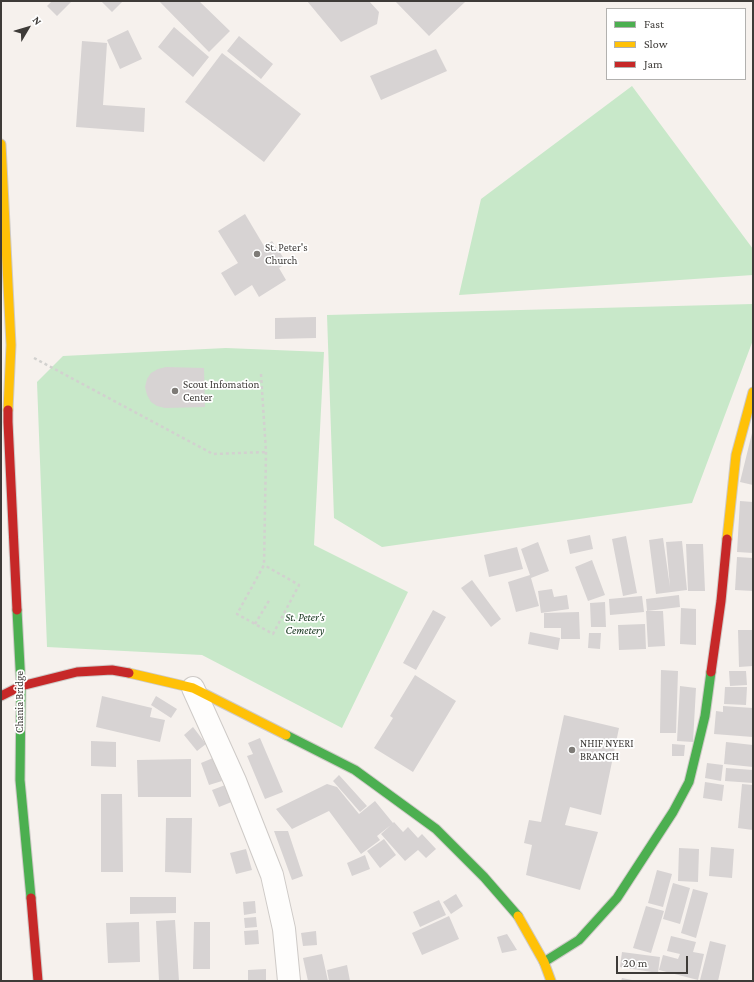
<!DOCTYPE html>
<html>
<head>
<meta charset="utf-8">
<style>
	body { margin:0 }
	#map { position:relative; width:754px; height:982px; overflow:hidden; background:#f6f1ed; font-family:"Crimson Pro",serif }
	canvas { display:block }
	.frame { position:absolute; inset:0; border:2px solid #3e3b38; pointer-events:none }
	.legend { position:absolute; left:606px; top:8px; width:140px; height:72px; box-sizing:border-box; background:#fff; border:1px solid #b2b1af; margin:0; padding:5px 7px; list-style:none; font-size:12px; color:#3e3b38 }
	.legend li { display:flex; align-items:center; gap:8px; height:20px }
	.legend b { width:20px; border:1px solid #b2b1af }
	.north { position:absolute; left:8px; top:8px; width:40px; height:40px; -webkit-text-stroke:3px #fff; paint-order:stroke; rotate:52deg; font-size:11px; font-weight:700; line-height:16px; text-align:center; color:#3e3b38 }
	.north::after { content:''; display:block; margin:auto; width:14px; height:18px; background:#3e3b38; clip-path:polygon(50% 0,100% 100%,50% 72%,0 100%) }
	.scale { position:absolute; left:616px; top:956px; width:72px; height:18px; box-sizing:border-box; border:2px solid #3e3b38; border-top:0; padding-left:5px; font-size:12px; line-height:14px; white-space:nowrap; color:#3e3b38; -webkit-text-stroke:3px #fff; paint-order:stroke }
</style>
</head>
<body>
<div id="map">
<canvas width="754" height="982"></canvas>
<div class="frame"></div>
<ul class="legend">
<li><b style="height:5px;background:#4caf50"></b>Fast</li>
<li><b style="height:5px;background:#ffc107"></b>Slow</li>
<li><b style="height:5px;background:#c62828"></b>Jam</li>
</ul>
<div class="north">N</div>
<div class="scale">20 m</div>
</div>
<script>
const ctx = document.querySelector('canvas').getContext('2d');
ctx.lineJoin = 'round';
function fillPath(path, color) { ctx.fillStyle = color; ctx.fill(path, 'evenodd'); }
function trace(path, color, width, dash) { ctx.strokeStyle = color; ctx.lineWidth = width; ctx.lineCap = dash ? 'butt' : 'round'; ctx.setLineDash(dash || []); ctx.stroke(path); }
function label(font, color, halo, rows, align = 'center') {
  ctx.font = font + ' "Crimson Pro",serif'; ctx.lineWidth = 3.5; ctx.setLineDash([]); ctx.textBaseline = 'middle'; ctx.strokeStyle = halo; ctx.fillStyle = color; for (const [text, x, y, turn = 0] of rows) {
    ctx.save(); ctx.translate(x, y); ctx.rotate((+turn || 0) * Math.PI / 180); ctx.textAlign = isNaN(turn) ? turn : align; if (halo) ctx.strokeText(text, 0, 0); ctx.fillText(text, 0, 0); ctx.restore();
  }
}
fillPath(new Path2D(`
	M632 86 753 249V275L459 295 481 199Z
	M753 304V340L692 503 382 547 334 518 327 315Z
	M226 348 324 352 314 545 408 592 342 728 202 655 47 647 37 382 63 356Z`), '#c8e8c9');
fillPath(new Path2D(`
	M52 1H72L57 16 47 6Z
	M101 1H123L112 12Z
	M159 1H199L230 31 209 52Z
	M307 1H369L379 12 377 24 341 42Z
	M395 1H464L465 2 429 36Z
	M174 27 209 57 193 77 158 47Z
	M128 30 142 59 120 69 107 40Z
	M239 36 273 64 261 79 227 51Z
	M82 41 107 43 103 105 145 108 144 132 76 127Z
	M436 49 447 71 381 100 370 76Z
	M222 53 301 114 264 162 185 102Z
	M245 214 264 246 272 241 287 263 279 268 286 280 259 297 252 285 235 296 221 273 238 263 218 231Z
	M316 317V338L275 339V318Z
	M166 367 204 368 205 407 165 408 157 406 151 402 147 395 145 387 147 379 151 373 158 369Z
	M753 429V485L740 482Z
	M740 501 753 502V553L737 552Z
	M590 535 593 549 570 554 567 540Z
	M626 536 637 593 623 596 612 539Z
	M663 538 670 587 666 542 682 541 687 590 656 594 649 540Z
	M538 542 549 571 531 578 539 606 516 612 508 582 530 575 521 549Z
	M686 544H703L705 591H688Z
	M517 547 523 569 489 577 484 555Z
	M737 557 753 558V591L735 590Z
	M592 560 605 595 588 601 575 567Z
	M472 580 501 619 491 627 461 588Z
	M552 589 554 597 567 595 569 609 541 613 538 591Z
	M679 595 680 607 647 611 646 599Z
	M642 596 644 612 610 615 609 599Z
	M605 602 606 627H591L590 603Z
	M681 608 696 609V645L680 644Z
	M433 610 446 617 416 670 403 663Z
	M646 611H663L665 646 648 647Z
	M579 612 580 639H561V628H544V613Z
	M645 624 646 649 619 650 618 625Z
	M738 630H753V666L739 667Z
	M530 632 560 638 558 650 528 644Z
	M589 633H601L600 649 588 648Z
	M661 670 678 671 676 733H660Z
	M729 671H746L747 685 730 686Z
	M415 675 456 701 413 772 374 748 393 718 390 716Z
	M680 686 696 688 693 742 677 741Z
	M725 687H747L746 705 724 704Z
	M102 696 152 708 150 717 165 720 160 742 96 727Z
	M156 696 177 709 171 718 151 705Z
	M723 706 753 708V737L714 734 716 711 723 712Z
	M564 715 619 728 601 815 570 807 565 825 598 832 580 890 526 875 532 845 524 843 529 820 541 822Z
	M193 727 206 744 197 751 184 735Z
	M260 738 283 792 265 799 247 756 253 754 248 743Z
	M91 741 116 742V767L91 766Z
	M726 742 753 745V767L724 764Z
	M672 744 685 745 684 756H672Z
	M213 758 222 781 209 785 201 763Z
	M191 759V797H138L137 760Z
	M707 763 723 765 721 781 705 778Z
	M726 768 753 770V783L725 781Z
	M339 775 367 806 360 812 333 781Z
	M705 782 724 785 722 801 703 798Z
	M228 784 234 801 219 807 212 790Z
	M327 784 337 787 359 814 375 801 393 823 394 822 403 832 408 827 418 838 422 834 436 849 426 858 418 850 405 861 381 834 391 825 377 836 380 840 361 854 329 811 292 829 276 809Z
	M742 784 753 785V830L738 828Z
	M101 794H122L123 872H101Z
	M166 818H192L191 873 165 872Z
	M274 831H288L303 876 292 880Z
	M384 839 396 855 380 868 367 851Z
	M711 847 734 849 732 878 709 876Z
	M679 848 699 849 698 882 678 881Z
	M246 849 252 870 236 874 230 853Z
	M365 855 370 869 352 876 347 863Z
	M657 870 672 874 663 907 648 903Z
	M673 883 690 888 680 924 663 919Z
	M693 889 708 893 696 938 681 933Z
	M456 894 463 906 451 914 443 902Z
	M130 897H176V913L130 914Z
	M439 900 446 915 420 927 413 912Z
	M255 901 256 913 244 915 243 902Z
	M646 906 664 911 651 953 633 948Z
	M449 916 459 939 422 955 412 933Z
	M256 917 257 927 245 928 244 918Z
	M175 920 179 981H159L156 921Z
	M139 922 140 962 108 963 106 923Z
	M194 922H210V969H193Z
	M258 930 259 944 245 945 244 931Z
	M316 931 317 945 303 946 301 933Z
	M507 934 517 950 502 953 497 937Z
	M671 936 696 942 693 952 704 954 698 980 659 970 663 955 678 959 680 954 667 951Z
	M710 941 726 945 718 981 700 980Z
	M622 952 660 957 658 973 620 967Z
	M322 954 328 981H308L303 958Z
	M347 965 350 981H329L327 970Z
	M266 969V981H248V970Z
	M622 978 632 980V981H621Z`), '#d7d3d3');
const street = new Path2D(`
	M193 688 235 781 272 875 284 929 289 981`);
const fast = new Path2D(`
	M17 610 21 686 20 780 31 898
	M286 735 355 770 436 829 484 877 518 916
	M544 962 579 940 617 898 673 812 689 782 705 716 711 672`);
const slow = new Path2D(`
	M1 144 11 345 8 410
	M727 539 736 455 753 392
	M129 673 193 688 286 735
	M518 916 544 962 551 981`);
const jam = new Path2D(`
	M8 410V422L17 610
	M711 672 721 601 727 539
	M1 696 21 686 77 672 112 670 129 673
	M31 898 38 981`);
trace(street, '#cecac7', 24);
trace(fast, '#cecac7', 11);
trace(slow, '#cecac7', 11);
trace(jam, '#cecac7', 11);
trace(new Path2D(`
	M34 358 213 454 266 452
	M261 374 266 452 264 565 237 614 273 634 299 585 264 565
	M255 624 270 599`), '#d2d1cf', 2.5, [3, 3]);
trace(street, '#fefdfc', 22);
trace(fast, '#4caf50', 9);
trace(slow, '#ffc107', 9);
trace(jam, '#c62828', 9);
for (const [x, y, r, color] of [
	[257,254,4,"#7e7b77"],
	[175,391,4,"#7e7b77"],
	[572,750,4,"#7e7b77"]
]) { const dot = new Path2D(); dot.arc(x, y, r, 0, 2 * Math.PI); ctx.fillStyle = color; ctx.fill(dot); trace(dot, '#fff', 1.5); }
label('11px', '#3e3b38', '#fff', [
	["St. Peter's",265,248],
	["Church",265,261],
	["Scout Infomation",183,385],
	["Center",183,398],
	["NHIF NYERI",580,744],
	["BRANCH",580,757]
], 'left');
label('italic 11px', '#13321a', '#fff', [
	["St. Peter's",305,618],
	["Cemetery",305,631]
]);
label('11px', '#3e3b38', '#fff', [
	["Chania Bridge",20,702,-90]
]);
</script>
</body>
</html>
